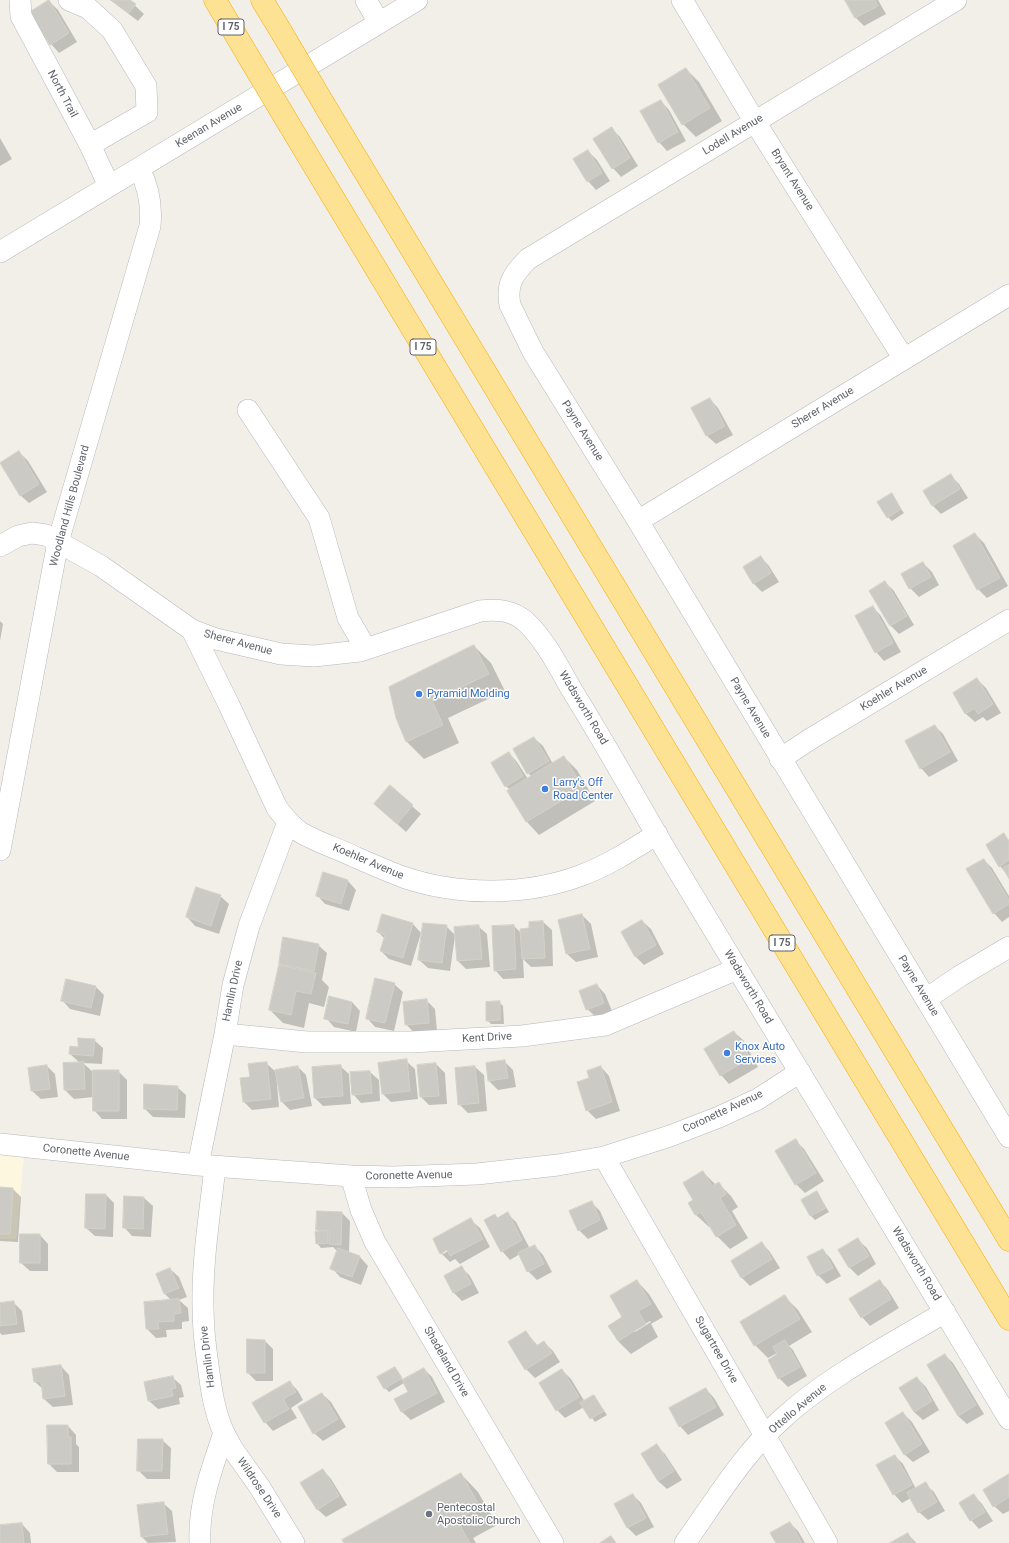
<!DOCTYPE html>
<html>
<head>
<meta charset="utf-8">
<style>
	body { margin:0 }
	canvas { display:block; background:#f1efe8 }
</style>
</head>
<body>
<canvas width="1009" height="1543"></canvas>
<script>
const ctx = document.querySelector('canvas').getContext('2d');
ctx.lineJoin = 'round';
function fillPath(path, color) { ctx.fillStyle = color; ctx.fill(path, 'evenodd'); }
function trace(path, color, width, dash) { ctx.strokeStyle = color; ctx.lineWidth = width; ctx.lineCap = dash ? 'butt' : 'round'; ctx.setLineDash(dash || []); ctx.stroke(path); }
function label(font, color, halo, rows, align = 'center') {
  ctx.font = font + ' Roboto,sans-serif'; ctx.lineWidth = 3; ctx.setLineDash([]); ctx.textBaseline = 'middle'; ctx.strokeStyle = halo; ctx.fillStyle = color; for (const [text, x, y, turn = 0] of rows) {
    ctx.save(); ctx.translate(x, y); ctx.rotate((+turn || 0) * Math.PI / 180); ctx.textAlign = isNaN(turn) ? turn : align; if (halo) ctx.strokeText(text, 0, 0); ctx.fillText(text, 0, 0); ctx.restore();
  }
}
fillPath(new Path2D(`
	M0 1154 24 1156 16 1239H0Z`), '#fef7e0');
fillPath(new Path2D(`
	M110 0H129L144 14 138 21Z
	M846 0H878L886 14 864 26 856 18Z
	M49 1 58 10 77 42 59 53 51 44Z
	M686 69 699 82 722 121 696 137 683 124Z
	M661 101 669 110 686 141 667 151 659 142Z
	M612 129 620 137 638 166 621 177 613 168Z
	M0 138 12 159 0 166Z
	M588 151 597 160 610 181 596 190 588 181Z
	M710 399 718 408 733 435 716 444 707 436 692 409Z
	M19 452 28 461 47 492 29 503 20 495Z
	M951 476 959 484 968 498 941 514 933 506Z
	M891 495 904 513 892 521 888 517Z
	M975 534 984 543 1008 586 987 598 978 589Z
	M761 557 769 566 779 582 762 592 754 584Z
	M923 563 932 572 939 585 919 597 910 588Z
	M885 582 894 591 914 625 899 634 891 626 870 591Z
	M873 607 881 616 901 652 884 661 876 652Z
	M0 621 3 624 0 641Z
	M474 646 491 663 505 691 448 718 459 743 424 759 407 742 397 718Z
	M977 679 986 688 1001 713 987 721 983 717 975 722 966 714 954 694Z
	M935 726 943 734 958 761 929 777 921 768Z
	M534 738 543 746 553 764 564 757 577 770 595 801 539 835 527 822 508 791 510 790 506 786 509 753 517 762 528 779 532 777 528 773Z
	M390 787 421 814 406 832 375 804Z
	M1004 835 1009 840V877L1000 866Z
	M984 860 992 868 1009 896V917L1002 922 994 913Z
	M324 874 348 881 356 890 349 911 325 904 317 895Z
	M220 896 229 904 219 934 195 926 187 917Z
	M383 915 413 924 421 933 411 966 389 959 381 951 385 939 378 932Z
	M582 915 591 924 598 957 576 962 567 954Z
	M642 921 651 929 664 954 644 965 636 957Z
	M543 922 552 930 553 966 531 967 523 959 524 978 503 979 495 970 514 926 522 934Z
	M446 926 456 936 478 926 487 934 490 967 466 969 458 961 455 936 450 971 428 968 419 960Z
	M318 945 327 953 322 980 329 987 324 1007 309 1003 304 1028 283 1023 270 1010 282 966 280 964Z
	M67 980 96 987 104 995 100 1016 70 1009 62 1000Z
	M394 984 403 992 394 1031 375 1027 367 1018Z
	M597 985 605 994 612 1011 596 1017 587 1009Z
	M427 1001 435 1009 437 1031 414 1033 406 1024Z
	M352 1002 360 1011 356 1032 334 1027 326 1018Z
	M499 1002 503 1006 504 1024H491L487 1020Z
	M734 1032 743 1040 758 1067 729 1084 721 1075Z
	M94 1040 103 1048 102 1064 83 1063 94 1073 118 1071 127 1080V1119H102L94 1110V1097L74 1099 65 1090 64 1064 80 1063 70 1054Z
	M406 1061 415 1069 418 1099 391 1102 383 1094Z
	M504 1061 513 1070 516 1087 498 1090 489 1081 487 1064Z
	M266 1063 276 1072 279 1107 252 1110 244 1102 251 1078Z
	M436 1064 445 1073 447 1104 429 1105 421 1097Z
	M47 1066 55 1074 58 1097 41 1099 32 1091 29 1068Z
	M340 1066 349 1074 351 1104 323 1106 315 1098Z
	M298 1067 306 1075 312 1106 290 1110 282 1102Z
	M475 1067 484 1075 487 1111 468 1113 459 1104Z
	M601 1067 609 1076 620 1111 596 1119 587 1110 591 1079Z
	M370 1072 379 1080 380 1101 361 1103 353 1094 351 1073Z
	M177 1087 186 1095 185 1118 153 1117 145 1109Z
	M795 1140 804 1149 824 1181 805 1193 796 1184 776 1152Z
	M703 1172 716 1185 718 1183 731 1196 738 1207 732 1211 748 1238 730 1249 717 1236 711 1226 709 1227 696 1215 694 1200Z
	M0 1188 13 1189 21 1197 18 1242 0 1241Z
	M816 1193 820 1197 829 1212 815 1220 811 1216 803 1200Z
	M106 1195 114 1203 113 1237 95 1236 86 1228Z
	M125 1197 144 1198 153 1206 151 1237 132 1236 124 1227Z
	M591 1202 600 1211 608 1229 588 1239 579 1230Z
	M342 1213 350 1221 349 1253 360 1257 368 1266 361 1285 340 1277 332 1268 338 1252 333 1247 321 1248 317 1243 320 1233 317 1230Z
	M508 1214 516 1222 530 1249 535 1246 543 1255 552 1272 537 1280 528 1271 520 1254 510 1260 502 1251 495 1215 498 1218Z
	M471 1220 480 1228 490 1247 460 1264 455 1259 450 1262 441 1253 434 1240ZM451 1247 452 1249 443 1254V1251Z
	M40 1235 48 1244V1271H30L21 1263Z
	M858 1240 867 1248 876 1264 858 1276 849 1267Z
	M762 1243 770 1252 780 1268 750 1286 742 1278 732 1261Z
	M823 1250 831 1259 841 1276 827 1284 818 1275Z
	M462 1268 470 1276 479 1293 462 1301 454 1293 445 1276Z
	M170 1269 179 1277 187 1297 179 1300 188 1308 189 1321 182 1322V1329L166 1330 167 1337 156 1338 147 1329 172 1301 165 1294 157 1274Z
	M637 1281 649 1294 663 1317 651 1324 658 1337 631 1354 618 1341 610 1326 623 1318ZM650 1321 651 1322 635 1332 634 1331Z
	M880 1281 888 1290 899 1308 870 1326 862 1317Z
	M785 1297 798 1310 812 1332 789 1346 793 1350 807 1376 788 1387 779 1378 769 1360 778 1355 777 1353 768 1358 755 1345Z
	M13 1302 22 1311 25 1332 2 1335 0 1333V1304Z
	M526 1332 538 1346 544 1342 553 1351 560 1362 535 1378 526 1369 510 1343Z
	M265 1341 273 1349V1381H256L248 1373Z
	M945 1355 953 1363 984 1414 967 1424 958 1416Z
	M61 1366 69 1375 73 1405 53 1407 44 1399 43 1389 35 1382Z
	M394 1368 403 1380 424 1369 432 1377 445 1402 411 1420 402 1412 396 1399 409 1392 404 1383 389 1392 385 1388Z
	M562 1370 571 1379 585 1402 594 1396 607 1415 595 1422 584 1407 565 1418 557 1410Z
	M172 1377 181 1385 184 1397 179 1398 180 1404 158 1409 149 1401Z
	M917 1378 926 1387 939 1410 923 1420 914 1412Z
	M290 1382 298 1391 303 1400 291 1408 297 1418 273 1431 265 1422Z
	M706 1389 714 1398 724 1415 688 1435 680 1426Z
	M322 1394 331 1402 346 1427 323 1441 314 1433Z
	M903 1413 912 1422 930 1452 913 1462 904 1454Z
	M68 1426 76 1435V1444L79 1447V1472H57L49 1464Z
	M162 1440 171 1448 170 1479H147L138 1470Z
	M657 1446 665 1454 682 1480 667 1489 658 1481Z
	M895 1456 903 1464 916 1489 925 1484 934 1492 945 1511 928 1520 919 1512 911 1498 902 1503 894 1494Z
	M323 1470 331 1479 347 1505 326 1517 317 1509Z
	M461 1474 478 1492 497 1525 473 1538 476 1543H345Z
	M1009 1475V1511L1003 1514 994 1506Z
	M633 1495 641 1503 654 1527 636 1536 628 1528 616 1504Z
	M974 1495 982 1504 993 1521 979 1529 971 1520Z
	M163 1503 172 1511 176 1542 148 1543 142 1537Z
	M790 1523 798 1531 805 1543H778Z
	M22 1524 30 1533 31 1543H0V1526Z
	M908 1534 916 1543H892Z`), '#0003');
const building = new Path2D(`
	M49 0 69 33 50 45 30 12Z
	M112 0H130L136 4 129 13Z
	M845 0H875L878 6 855 18Z
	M686 68 710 108 682 125 658 85Z
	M661 100 678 132 658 143 640 111Z
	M612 127 630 158 612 169 593 139Z
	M588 150 602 173 587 182 573 159Z
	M710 398 725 426 706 436 691 408Z
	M19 451 39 484 20 496 0 463Z
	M951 474 960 489 932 506 923 491Z
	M892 493 901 509 887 518 877 502Z
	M975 533 1000 578 977 590 953 546Z
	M761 556 771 573 753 584 743 567Z
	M923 562 931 577 909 589 901 574Z
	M885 581 907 616 890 626 869 591Z
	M873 606 893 643 875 653 855 616Z
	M474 645 489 674 432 701 443 725 406 742 396 718 389 687Z
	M977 678 993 704 978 714 975 708 965 714 953 693Z
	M935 725 950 752 920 769 905 741Z
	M534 737 549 761 527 774 513 749Z
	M509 752 523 776 505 787 491 763Z
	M564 756 583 788 526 822 507 791Z
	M390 785 413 805 397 824 374 804Z
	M1004 833 1009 842V860L999 867 986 845Z
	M984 859 1009 900V904L993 914 966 869Z
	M1009 865V879L1003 868Z
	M323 872 348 880 341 904 316 896Z
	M196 887 221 895 211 926 186 917Z
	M382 914 413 923 403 958 380 951 385 935 377 932Z
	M582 914 590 949 566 954 558 920Z
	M642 920 656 945 635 957 621 932Z
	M543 921 545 958 522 959 520 929 529 928V922Z
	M423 923 447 925 442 963 418 960Z
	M479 925 482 959 457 961 454 927Z
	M514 925 516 969 494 971 492 926Z
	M283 937 319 944 314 971 279 964Z
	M279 965 316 973 311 994 296 991 291 1015 269 1010Z
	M375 978 395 983 385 1023 366 1019Z
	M66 979 96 986 91 1008 61 1001Z
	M597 984 604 1003 586 1010 579 991Z
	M329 996 352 1002 348 1024 324 1019Z
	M427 999 429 1023 405 1025 403 1002Z
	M500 1001V1020L486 1021V1002Z
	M734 1031 750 1058 720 1076 704 1049Z
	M78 1038 95 1039 93 1056 69 1054 70 1046 78 1047Z
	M407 1059 410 1091 382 1094 378 1063Z
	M505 1060 508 1078 488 1081 486 1063Z
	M84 1062 85 1089 64 1090 63 1063Z
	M267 1062 271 1099 243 1102 240 1078 250 1077 248 1064Z
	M436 1063 439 1096 420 1097 417 1065Z
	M47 1065 50 1089 31 1091 28 1068Z
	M341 1065 343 1096 314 1098 312 1067Z
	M298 1066 304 1098 281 1102 275 1070Z
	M475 1066 479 1103 458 1105 455 1068Z
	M601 1066 612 1102 586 1111 577 1082 589 1078 587 1071Z
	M93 1070H119V1111H93Z
	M370 1071 372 1093 352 1095 350 1072Z
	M144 1084 178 1086 177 1110 144 1109Z
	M796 1139 816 1173 795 1185 775 1151Z
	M703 1171 712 1186 719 1182 726 1194 720 1198 736 1225 716 1237 701 1212 695 1215 688 1203 693 1200 683 1183Z
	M0 1187 13 1188 10 1234H0Z
	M817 1191 826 1208 810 1216 801 1200Z
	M86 1194H106L105 1229 85 1228Z
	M124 1196 144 1197 143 1229 123 1228Z
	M592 1201 600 1220 578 1231 569 1211Z
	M317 1211 342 1212 341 1245 329 1244V1231L316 1230Z
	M508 1212 522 1240 501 1252 484 1220 495 1214 497 1218Z
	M471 1218 483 1239 450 1256 447 1250 440 1254 433 1239Z
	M327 1231 328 1243 316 1244 315 1232Z
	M20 1234H40V1263H20Z
	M858 1238 869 1256 849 1268 838 1250Z
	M762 1242 772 1259 741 1278 731 1261Z
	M535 1245 544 1264 527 1272 518 1253Z
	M338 1248 360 1256 352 1277 330 1269Z
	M823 1249 833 1268 817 1276 807 1257Z
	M462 1266 471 1284 453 1293 444 1276Z
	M170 1268 179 1288 164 1294 156 1274Z
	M637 1280 651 1304 638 1311 646 1324 618 1341 608 1326 622 1317 610 1296Z
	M880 1280 891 1299 861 1318 849 1299Z
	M785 1295 800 1319 754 1346 740 1322Z
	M179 1299 181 1313 174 1314V1321L158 1322 159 1329H146L144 1302Z
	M14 1301 17 1324 0 1326V1303Z
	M526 1331 536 1346 544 1341 552 1353 525 1370 508 1342Z
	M247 1339 265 1340V1373H247Z
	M785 1340 800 1367 778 1379 768 1360 777 1354 773 1347Z
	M945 1354 976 1405 958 1416 927 1365Z
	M61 1365 65 1396 43 1399 41 1381 34 1382 32 1369Z
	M395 1367 402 1378 384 1389 377 1377Z
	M424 1368 437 1393 401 1412 394 1399 408 1392 402 1380Z
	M562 1369 579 1397 556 1411 539 1383Z
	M173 1376 176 1388 171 1389 173 1396 148 1401 144 1382Z
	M917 1377 932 1401 914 1412 899 1388Z
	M290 1381 296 1392 283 1399 289 1409 264 1423 252 1403Z
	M706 1388 716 1407 679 1427 669 1408Z
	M322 1393 338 1419 313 1434 298 1407Z
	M594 1395 604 1411 590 1419 580 1403Z
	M903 1412 922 1444 904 1455 885 1423Z
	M47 1425H68V1437H71V1464H48Z
	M138 1439H163L162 1471H137Z
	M657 1444 674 1471 658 1481 641 1454Z
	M895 1455 912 1485 893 1495 876 1465Z
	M323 1469 339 1496 317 1510 300 1483Z
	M461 1473 480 1507 457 1520 470 1543H344L342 1540Z
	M1009 1474V1497L993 1507 983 1490Z
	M926 1482 937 1502 918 1513 907 1493Z
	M633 1494 646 1518 627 1528 614 1504Z
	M974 1494 985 1512 970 1521 959 1503Z
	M164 1502 168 1534 141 1537 137 1505Z
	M790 1522 802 1543H776L770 1533Z
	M22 1523 24 1543H0V1525Z
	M908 1533 913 1543H890Z
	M611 1536 616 1543H600Z`);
fillPath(building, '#cccac5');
trace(building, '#d6d1c6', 1);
const minor = new Path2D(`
	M20 0 21 16 90 145 109 186
	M69 0 88 8 112 30 146 86 147 112 90 145
	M366 0 379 23
	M682 0 755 122 904 359
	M956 0 528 259C513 274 506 284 510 305L533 352 638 521 1009 1137
	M0 252 417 0
	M248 410 319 518 348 618 366 649
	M638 521 1009 295
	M0 546 18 536 32 533 46 535 101 566 192 630 216 639 281 654 314 656 360 651 480 611C497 609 513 610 526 622 546 641 559 668 573 692 605 743 634 796 665 849 779 1039 893 1229 1009 1419
	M192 630 229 705 277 808C284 817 290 825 300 832 314 841 339 849 355 857 371 864 387 871 403 877 458 896 527 896 582 875 609 865 633 849 657 834
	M780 759 812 738 1009 620
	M0 850 58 542 150 226C152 205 149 187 139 169
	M926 999 960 976 1009 947
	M225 1034 307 1042H411L522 1036 605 1025 737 969
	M0 1144 198 1165 351 1176 394 1177 477 1174 558 1165 604 1157 670 1136 719 1117 758 1099 800 1072
	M604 1157 827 1543
	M198 1165 225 1034 233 985 249 926 288 822
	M351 1176 361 1210 375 1242 553 1543
	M224 1433 232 1448 259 1486 294 1543
	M200 1543C198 1505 212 1468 224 1433 214 1411 211 1388 208 1365 205 1345 203 1326 203 1307 202 1260 210 1213 215 1167
	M685 1543C715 1501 743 1454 782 1419 830 1375 890 1345 945 1312`);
const highway = new Path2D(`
	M215 0 247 54
	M262 0 282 33
	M325 106 1009 1240
	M290 126 1009 1319`);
trace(minor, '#b5b8bc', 22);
trace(highway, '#f9ab00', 23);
trace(minor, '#fff', 21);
trace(highway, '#fde293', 22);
const highwayBridge = new Path2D(`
	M282 33 325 106
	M247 54 290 126`);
trace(highwayBridge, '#f9ab00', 23, []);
trace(highwayBridge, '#fde293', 22);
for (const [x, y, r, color] of [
	[419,694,4,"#3f7fe0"],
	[545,789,4,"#3f7fe0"],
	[727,1053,4,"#3f7fe0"],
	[429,1514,4,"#6b7280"]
]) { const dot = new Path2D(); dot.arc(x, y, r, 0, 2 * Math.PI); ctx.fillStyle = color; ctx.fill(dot); trace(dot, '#fff', 1.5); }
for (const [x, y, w] of [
	[231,27,26],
	[423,347,26],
	[782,943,26]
]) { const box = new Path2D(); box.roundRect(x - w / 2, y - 8, w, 16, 3); ctx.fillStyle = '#fff'; ctx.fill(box); trace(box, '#5f6368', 1); }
label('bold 10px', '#5f6368', null, [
	["I 75",231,27],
	["I 75",423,347],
	["I 75",782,943]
]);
label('11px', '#5f6368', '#fff', [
	["North Trail",62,94,62],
	["Keenan Avenue",209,126,-31],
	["Lodell Avenue",733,135,-31],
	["Bryant Avenue",792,180,58],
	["Sherer Avenue",823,408,-31],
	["Payne Avenue",582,431,58],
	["Woodland Hills Boulevard",70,506,-75],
	["Sherer Avenue",238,643,15],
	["Koehler Avenue",894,689,-31],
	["Wadsworth Road",583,708,59],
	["Payne Avenue",750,708,59],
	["Koehler Avenue",368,862,23],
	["Payne Avenue",918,986,59],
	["Wadsworth Road",748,987,59],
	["Hamlin Drive",233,991,-78],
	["Kent Drive",487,1038,-3],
	["Coronette Avenue",723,1112,-25],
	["Coronette Avenue",86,1153,6],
	["Coronette Avenue",409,1176,-1],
	["Wadsworth Road",916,1264,59],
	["Sugartree Drive",716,1350,60],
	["Hamlin Drive",208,1357,-97],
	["Shadeland Drive",446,1362,60],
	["Ottello Avenue",798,1409,-40],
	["Wildrose Drive",259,1488,56]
]);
label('11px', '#366cbe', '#fff', [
	["Pyramid Molding",427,694],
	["Larry's Off",553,783],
	["Road Center",553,796],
	["Knox Auto",735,1047],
	["Services",735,1060]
], 'left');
label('11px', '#5b616d', '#fff', [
	["Pentecostal",437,1508],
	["Apostolic Church",437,1521]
], 'left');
</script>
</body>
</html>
